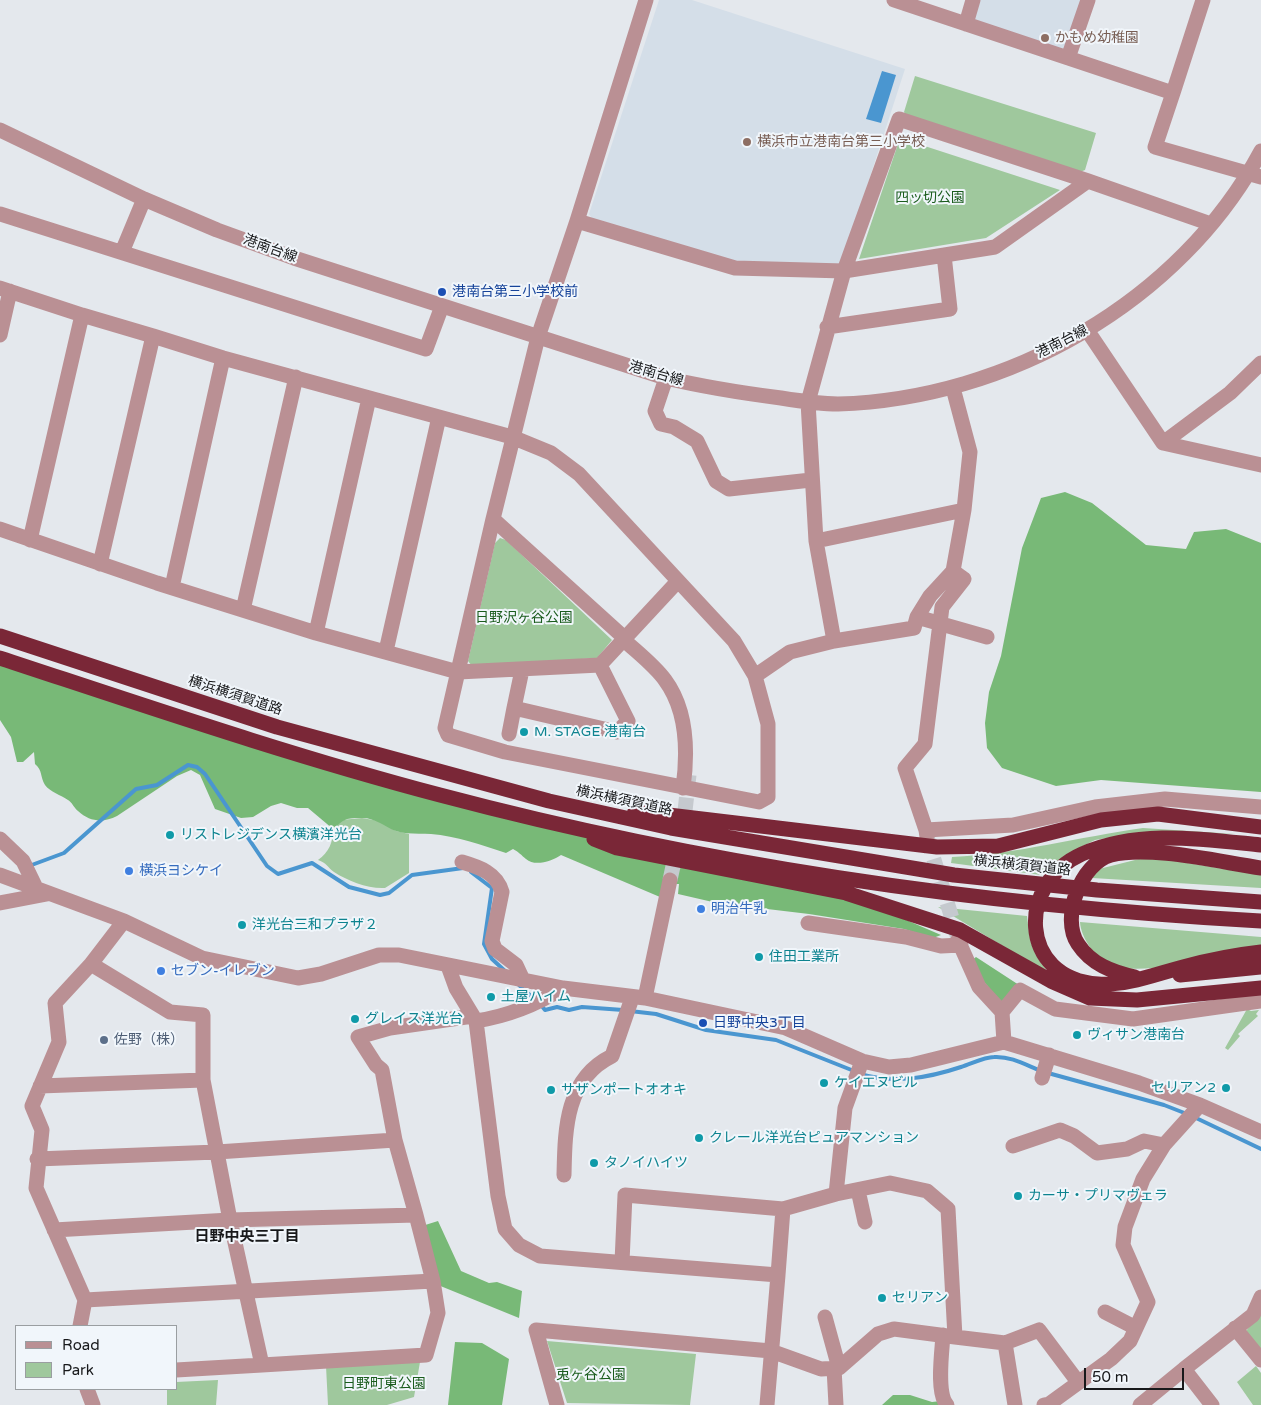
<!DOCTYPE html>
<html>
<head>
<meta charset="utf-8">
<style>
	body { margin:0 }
	#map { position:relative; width:1261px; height:1405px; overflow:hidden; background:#e4e8ed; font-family:"Varela Round",sans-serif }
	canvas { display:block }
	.legend { position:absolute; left:15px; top:1325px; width:162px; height:65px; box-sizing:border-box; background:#f1f6fb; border:1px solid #9a9ea1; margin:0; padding:6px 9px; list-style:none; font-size:15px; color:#18191b }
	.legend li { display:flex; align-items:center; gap:10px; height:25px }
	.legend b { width:25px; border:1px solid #9a9ea1 }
	.scale { position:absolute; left:1084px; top:1368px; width:100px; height:22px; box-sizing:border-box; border:2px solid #18191b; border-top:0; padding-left:6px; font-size:15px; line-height:18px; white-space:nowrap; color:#18191b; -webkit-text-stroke:4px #f1f6fb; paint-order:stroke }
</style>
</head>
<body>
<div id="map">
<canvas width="1261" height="1405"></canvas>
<ul class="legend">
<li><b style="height:6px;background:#ba9094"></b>Road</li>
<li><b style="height:14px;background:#9fc89d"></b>Park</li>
</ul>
<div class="scale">50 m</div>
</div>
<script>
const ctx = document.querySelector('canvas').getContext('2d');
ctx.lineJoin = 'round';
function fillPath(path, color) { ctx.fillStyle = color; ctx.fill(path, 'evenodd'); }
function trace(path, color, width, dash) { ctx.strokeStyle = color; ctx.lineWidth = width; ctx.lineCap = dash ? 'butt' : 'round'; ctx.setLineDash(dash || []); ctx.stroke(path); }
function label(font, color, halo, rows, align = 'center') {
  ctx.font = font + ' "Varela Round","Noto Sans JP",sans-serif'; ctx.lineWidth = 4; ctx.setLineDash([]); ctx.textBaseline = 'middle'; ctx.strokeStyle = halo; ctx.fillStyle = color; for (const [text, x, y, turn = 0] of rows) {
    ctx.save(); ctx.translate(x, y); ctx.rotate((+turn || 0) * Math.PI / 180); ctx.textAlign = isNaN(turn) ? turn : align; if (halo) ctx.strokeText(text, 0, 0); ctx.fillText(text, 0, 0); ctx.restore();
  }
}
fillPath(new Path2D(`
	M659 0H692L905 69 841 266 837 270 714 259 593 220 589 214Z
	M980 0H1082L1064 52 976 23 974 18Z`), '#d4dee8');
fillPath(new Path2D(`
	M915 76 1096 133 1085 170 1080 172 907 117 904 112Z
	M900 138 1060 190 986 238 859 259Z
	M500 538 506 540 612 640 597 658 472 666 468 661 495 543Z
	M362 818 379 821 396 831 409 834V873L385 888C368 889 348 881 334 872 327 867 327 863 318 860 329 852 333 843 333 829L341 820Z
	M1143 828 1236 834 1143 832 1095 840 1075 850 1041 875 951 863 952 857C1017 854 1079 837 1143 828Z
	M1139 859H1163L1261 875V888L1092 878 1099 869Z
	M938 907 1027 916C1030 944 1032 954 1051 975Z
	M1080 922 1261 937V960C1230 965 1199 966 1168 967 1151 968 1131 971 1114 966 1097 961 1081 939 1080 922Z
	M1247 1009 1251 1011 1259 1010 1256 1014 1258 1016 1238 1034 1240 1036 1228 1050 1225 1048Z
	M1261 1312V1350L1246 1331Z
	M547 1341 696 1354 690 1405 567 1403Z
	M420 1362 414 1397 387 1405H328L326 1366Z
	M1256 1366 1261 1373V1405H1253L1237 1382Z
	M218 1380 216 1405H167V1389H176V1382Z`), '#9fc89d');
fillPath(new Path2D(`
	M1065 492 1092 503 1146 545 1186 549 1194 532 1226 529 1261 543V792L1101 780 1056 786 1002 768 987 748 985 723 989 692 1001 656 1022 548 1041 498Z
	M0 658 267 745 838 897 904 919 941 935 933 938 904 929 809 914 717 903 678 894 679 884H663L660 897 561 855C552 861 535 867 526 859 521 855 519 852 513 849L506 853C482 845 456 836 431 834 419 833 407 835 396 831 383 826 375 817 360 818 344 818 344 820 333 829L308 808H297L281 803 271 806 253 817 241 818 215 809 200 775 191 770 177 776 117 816C103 823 90 822 78 811 74 808 72 802 68 800 61 795 50 792 45 785 40 777 43 771 35 764L34 752 23 762H17L11 737 0 720Z
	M976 957 1019 985 1003 1005 980 977 972 960Z
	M438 1221 461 1271 489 1283 497 1282 522 1291 519 1318 438 1285 422 1226Z
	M455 1342 482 1343 509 1359 502 1405H448Z
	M893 1395H910L932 1402 941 1401 944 1405H882Z`), '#78b977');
fillPath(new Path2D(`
	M882 71 896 75 881 123 866 119Z`), '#4a96d0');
trace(new Path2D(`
	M29 866 64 853 136 789 157 785 188 765 197 767 205 774 267 866 278 874 312 863 349 887 380 895 389 893 412 875 463 868
	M471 872 492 888 484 944 492 959 505 971
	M519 985 534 999
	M541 1005 545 1010 557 1007 569 1010 582 1007 623 1010
	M630 1011 656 1014 706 1030 776 1040 854 1071
	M1048 1073 1164 1105 1187 1114
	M860 1074C894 1084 928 1078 961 1067 971 1064 984 1057 994 1057 1011 1056 1026 1065 1041 1071
	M1194 1117 1261 1149`), '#4a96d0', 4);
trace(new Path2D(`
	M927 837 958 938
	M670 880 685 811 689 775`), '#c5c9ce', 15, [15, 8]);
trace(new Path2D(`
	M894 0 1173 93 1203 0
	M966 24 973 0
	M1068 58 1088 0
	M1173 93 1155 147 1261 177
	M0 130 144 199 217 230 294 258 666 378C704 387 742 393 781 398 800 401 819 404 838 404 1008 399 1180 302 1261 151
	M0 214 426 349 442 306
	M577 221 735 268 844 271 995 247 1088 181
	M122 252 144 199
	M0 288 82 315 153 336
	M827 327 950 309 944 255
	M1087 330 1163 443 1261 465
	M0 335 10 291
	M666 378 655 411 661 424 674 427 697 441 716 481 729 489 811 480
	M1163 443 1230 393 1261 363
	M493 519 445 728 448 735 505 752 759 802 768 797V724L755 676
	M0 529 157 583 316 633 458 672 600 665 678 581
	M30 540 82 315
	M816 541 964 510
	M100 564 153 336 223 358 512 437 551 453 579 474 734 641 755 676 790 652 834 641 816 541 808 402 844 271 899 119 1088 181 1211 224
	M172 587 223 358
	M243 610 296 377
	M917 617 987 637
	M316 633 369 398
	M619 633 493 519 538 337 577 221 646 0
	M624 640C638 653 654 665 665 680 688 711 688 752 683 788
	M834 641 914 628 917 617 930 596 953 571 964 510 970 452 953 388
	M386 651 439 417
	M522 670 514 708 617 732 628 721 600 665
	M509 734 514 708
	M926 830 905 768 925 744 942 607 964 579 953 571
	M927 837 926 830 1013 825 1095 807 1165 799 1261 807
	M0 839 23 861 37 890
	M462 862C479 867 497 873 502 892L492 941 495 949 516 965 523 980
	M0 875 124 921 202 958 298 978 321 974 379 955H399L563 988 645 998 786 1028 862 1061 889 1067 911 1065 1004 1042 1139 1083 1200 1105 1261 1132
	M0 903 47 894
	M808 923 906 937 941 946 961 945
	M958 940 979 987 1002 1012 1004 1042
	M91 964 170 1012 203 1015V1080L230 1220 262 1365 176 1370
	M448 966 456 988 476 1021 498 1196 505 1229 519 1245 540 1256 778 1275 783 1209 625 1195 622 1262
	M645 998 670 880
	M1002 1012 1020 990 1055 1009 1133 1019 1261 1001
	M476 1021C508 1016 536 1005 563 988
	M1042 1078 1049 1055
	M40 1086 203 1080
	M395 1140 382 1070 376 1065 358 1037 390 1028 473 1016
	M1013 1146 1060 1130 1074 1136 1097 1153 1127 1149 1144 1141 1164 1145
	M37 1159 217 1152 395 1140 416 1215
	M564 1175C565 1130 565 1079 612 1056L632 998
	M858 1190 865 1222
	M836 1194 845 1108 862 1061
	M54 1230 230 1220 416 1215 433 1281 85 1300
	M1105 1312 1136 1328
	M825 1317 839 1368
	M80 1326 85 1300 36 1188 42 1130 32 1106 59 1042 55 1003 91 964 124 921
	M1235 1328 1261 1360
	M943 1335C942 1352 936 1393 947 1405
	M955 1337 1005 1343 1015 1405
	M1005 1343 1039 1330 1078 1382
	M262 1365 426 1355 438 1313 433 1281
	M834 1368 836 1405
	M87 1389 93 1405
	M557 1405 536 1330 771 1351 821 1369 839 1368 878 1334 894 1329 955 1337 948 1209 927 1191 890 1183 836 1194 783 1209
	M767 1405 778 1275
	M1044 1405 1049 1404 1111 1359 1130 1341 1148 1302 1123 1245 1125 1227 1143 1179 1164 1145 1200 1105
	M1140 1405 1184 1369
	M1212 1405 1184 1369 1253 1315 1261 1297`), '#ba9094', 15);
trace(new Path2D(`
	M0 636 277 727 549 801 671 828 954 875 1097 890 1261 902
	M0 658C146 706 292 756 440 795 708 866 985 906 1261 921
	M635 811 937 847 998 846 1101 820 1158 814 1261 827
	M594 839 617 848 846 893 960 930 1051 981 1090 998 1137 1000 1261 988
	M1261 845C1202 839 1138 829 1082 854 1017 883 1018 978 1098 984 1126 986 1156 974 1183 967 1209 960 1234 955 1261 952
	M1180 975 1261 967
	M1135 977C1112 972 1091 964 1078 944 1060 918 1081 863 1111 855 1150 845 1219 862 1261 868`), '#7a2737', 15);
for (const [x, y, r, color] of [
	[1045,38,5,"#8d6e63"],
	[747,142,5,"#8d6e63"],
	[442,292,5,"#1a4fb4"],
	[524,732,5,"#0f9aa8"],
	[170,835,5,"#0f9aa8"],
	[129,871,5,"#3f7fe0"],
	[701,909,5,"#3f7fe0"],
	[242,925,5,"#0f9aa8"],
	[759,957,5,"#0f9aa8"],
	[161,971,5,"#3f7fe0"],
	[491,997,5,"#0f9aa8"],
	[355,1019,5,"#0f9aa8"],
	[703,1023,5,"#1a4fb4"],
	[1077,1035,5,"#0f9aa8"],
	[104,1040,5,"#5c6f8a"],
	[824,1083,5,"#0f9aa8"],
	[1226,1088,5,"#0f9aa8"],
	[551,1090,5,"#0f9aa8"],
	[699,1138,5,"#0f9aa8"],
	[594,1163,5,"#0f9aa8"],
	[1018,1196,5,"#0f9aa8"],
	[882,1298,5,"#0f9aa8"]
]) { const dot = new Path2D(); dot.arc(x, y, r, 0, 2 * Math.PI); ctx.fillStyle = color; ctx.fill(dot); trace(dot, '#f1f6fb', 2); }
label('14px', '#785e54', '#f1f6fb', [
	["かもめ幼稚園",1055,38],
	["横浜市立港南台第三小学校",757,142]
], 'left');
label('14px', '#1a5c1d', '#f1f6fb', [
	["四ッ切公園",930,198],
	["日野沢ヶ谷公園",524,618],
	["兎ヶ谷公園",591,1375],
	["日野町東公園",384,1384]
]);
label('14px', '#18191b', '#f1f6fb', [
	["港南台線",270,249,20],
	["港南台線",1062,342,-27],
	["港南台線",656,374,16],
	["横浜横須賀道路",235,696,18],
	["横浜横須賀道路",624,801,12],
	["横浜横須賀道路",1022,866,6]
]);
label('14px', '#164399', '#f1f6fb', [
	["港南台第三小学校前",452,292],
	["日野中央3丁目",713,1023]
], 'left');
label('14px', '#0d838f', '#f1f6fb', [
	["M. STAGE 港南台",534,732],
	["リストレジデンス横濱洋光台",180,835],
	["洋光台三和プラザ２",252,925],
	["住田工業所",769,957],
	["土屋ハイム",501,997],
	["グレイス洋光台",365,1019],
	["ヴィサン港南台",1087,1035],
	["ケイエヌビル",834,1083],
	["セリアン2",1216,1088,"right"],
	["サザンポートオオキ",561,1090],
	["クレール洋光台ピュアマンション",709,1138],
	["タノイハイツ",604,1163],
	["カーサ・プリマヴェラ",1028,1196],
	["セリアン",892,1298]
], 'left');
label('14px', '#366cbe', '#f1f6fb', [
	["横浜ヨシケイ",139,871],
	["明治牛乳",711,909],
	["セブン-イレブン",171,971]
], 'left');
label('14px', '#4e5e75', '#f1f6fb', [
	["佐野（株）",114,1040]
], 'left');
label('bold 15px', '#18191b', '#f1f6fb', [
	["日野中央三丁目",247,1237]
]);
</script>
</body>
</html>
